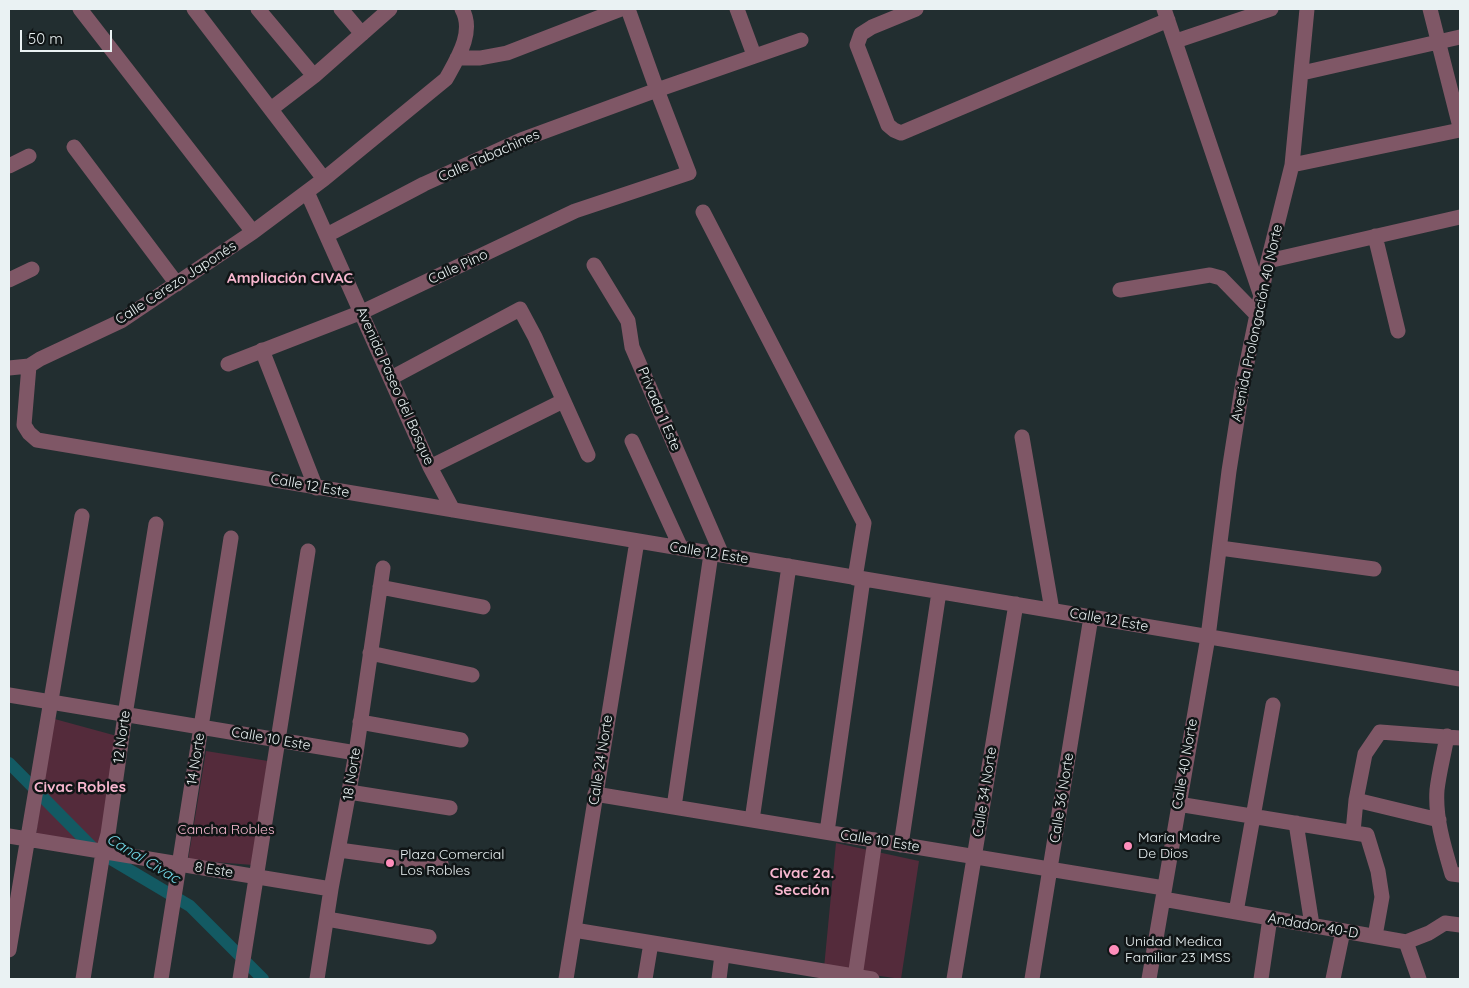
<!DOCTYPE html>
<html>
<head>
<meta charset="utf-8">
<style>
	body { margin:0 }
	#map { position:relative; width:1469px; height:988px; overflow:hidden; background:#222e30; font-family:Quicksand,sans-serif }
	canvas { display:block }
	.frame { position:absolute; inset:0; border:10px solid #eaf2f3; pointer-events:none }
	.scale { position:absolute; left:20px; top:30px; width:92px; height:22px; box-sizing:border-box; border:2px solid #eaf2f3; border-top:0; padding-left:6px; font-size:15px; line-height:18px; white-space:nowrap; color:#eaf2f3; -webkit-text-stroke:4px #101516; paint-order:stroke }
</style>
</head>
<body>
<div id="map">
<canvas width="1469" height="988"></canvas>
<div class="frame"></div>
<div class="scale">50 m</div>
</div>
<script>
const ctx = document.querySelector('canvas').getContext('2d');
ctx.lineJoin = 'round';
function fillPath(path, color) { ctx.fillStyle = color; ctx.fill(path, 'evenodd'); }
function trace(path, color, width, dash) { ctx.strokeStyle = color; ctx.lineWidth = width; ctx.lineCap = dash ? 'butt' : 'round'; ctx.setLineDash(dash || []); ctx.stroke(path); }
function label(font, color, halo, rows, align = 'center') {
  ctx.font = font + ' Quicksand,sans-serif'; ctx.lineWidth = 5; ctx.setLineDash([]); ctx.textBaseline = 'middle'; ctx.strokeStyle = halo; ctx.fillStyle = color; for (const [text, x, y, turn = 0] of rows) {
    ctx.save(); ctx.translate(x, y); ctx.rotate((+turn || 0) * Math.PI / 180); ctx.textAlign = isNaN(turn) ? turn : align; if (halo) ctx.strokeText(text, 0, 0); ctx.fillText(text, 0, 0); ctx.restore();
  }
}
fillPath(new Path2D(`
	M51 718 117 736 101 848 36 834Z
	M206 751 268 761 253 865 188 860Z
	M836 843 919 861 901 979 824 968Z`), '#542b3b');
trace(new Path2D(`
	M9 763 94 849 190 906 263 979`), '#135a63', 12);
trace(new Path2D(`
	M80 9 253 232
	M194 9 324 179
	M258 9 314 76
	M341 9 362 34
	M737 9 754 55
	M916 9 872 27 861 34 857 45 888 125 894 130 901 133 1168 20
	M1164 9 1260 293
	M1430 9 1460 127
	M1176 41 1271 9
	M457 58H480L507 53 621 9
	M1302 73 1460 37
	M271 109 314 76 390 9
	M74 147 177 284
	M1292 165 1460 130
	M9 166 29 156
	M307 192 430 467 453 510
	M703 212 864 523 855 578
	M327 235 424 184 521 140 657 90 801 40
	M1375 236 1398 331
	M1268 261 1460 217
	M594 265 628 321 632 347 722 555
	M9 280 32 269
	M1120 290 1210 275 1221 278 1256 314
	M262 350 316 488
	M228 364 362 312 575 211 689 173 657 90 628 9
	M29 366 24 425 29 433 37 440 1460 679
	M9 368 29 366 40 359 121 321 253 232 324 179 446 79C457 59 475 32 462 9
	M391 378 520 309 535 337 588 455
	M1022 437 1052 610
	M632 441 681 548
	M430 467 563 401
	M1220 548 1374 569
	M380 587 483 607
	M370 653 472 675
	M9 695 356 753
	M360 722 461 740
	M1447 736C1444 754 1439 772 1437 790 1435 818 1444 847 1452 874L1460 875
	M349 792 450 808
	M595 794 1164 888
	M1356 800 1439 820
	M1178 804 1367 835 1378 871 1382 897 1375 936
	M674 807 711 554
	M752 820 789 566
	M1296 823 1312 925
	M827 832 863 579
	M1353 832 1356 800 1365 754 1380 732 1460 738
	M9 836 331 889
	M901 845 939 592
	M339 850 441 864
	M1163 899 1406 942 1429 933 1445 923 1460 925
	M1236 912 1273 705
	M327 919 429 937
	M574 930 872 979
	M1406 942 1419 979
	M9 950 82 516
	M855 977 875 840
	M83 979 103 852 108 834 125 715 156 524
	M161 979 231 538
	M240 979 308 551
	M317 979 331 889 356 753 383 568
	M566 979 637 541
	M645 979 651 943
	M719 979 722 955
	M954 979 1016 604
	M1032 979 1091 617
	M1149 979 1208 637 1229 471 1243 382 1268 261 1292 165 1307 9
	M1261 979 1270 918
	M1333 979 1343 931`), '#7f5766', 15);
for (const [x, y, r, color] of [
	[1128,846,5,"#fe8ebb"],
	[390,863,5,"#fe8ebb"],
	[1114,950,6,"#fe8ebb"]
]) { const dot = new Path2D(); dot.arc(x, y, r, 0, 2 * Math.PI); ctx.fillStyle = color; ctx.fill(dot); trace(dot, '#101516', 2); }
label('14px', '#eaf2f3', '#101516', [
	["Calle Tabachines",489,156,-24],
	["Calle Pino",458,267,-25],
	["Calle Cerezo Japonés",176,283,-33],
	["Avenida Prolongación 40 Norte",1257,323,-78],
	["Avenida Paseo del Bosque",395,386,66],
	["Privada 1 Este",659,409,67],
	["Calle 12 Este",310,486,10],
	["Calle 12 Este",709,553,9],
	["Calle 12 Este",1109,620,10],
	["12 Norte",122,737,-82],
	["Calle 10 Este",271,739,10],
	["14 Norte",196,759,-81],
	["Calle 24 Norte",601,760,-81],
	["Calle 40 Norte",1185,764,-80],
	["18 Norte",352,774,-81],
	["Calle 34 Norte",985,792,-81],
	["Calle 36 Norte",1062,798,-81],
	["Calle 10 Este",880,841,9],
	["8 Este",214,870,9],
	["Andador 40-D",1313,926,10]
]);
label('14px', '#fbbcd2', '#101516', [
	["Cancha Robles",226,830]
]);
label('14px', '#eaf2f3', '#101516', [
	["María Madre",1138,838],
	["De Dios",1138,854],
	["Plaza Comercial",400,855],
	["Los Robles",400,871],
	["Unidad Medica",1125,942],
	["Familiar 23 IMSS",1125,958]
], 'left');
label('bold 15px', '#f8b7cf', '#101516', [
	["Ampliación CIVAC",290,278],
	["Civac Robles",80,787],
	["Civac 2a.",802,873],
	["Sección",802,890]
]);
label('italic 15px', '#73dae8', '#101516', [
	["Canal Civac",143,859,31]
]);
</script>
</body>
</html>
